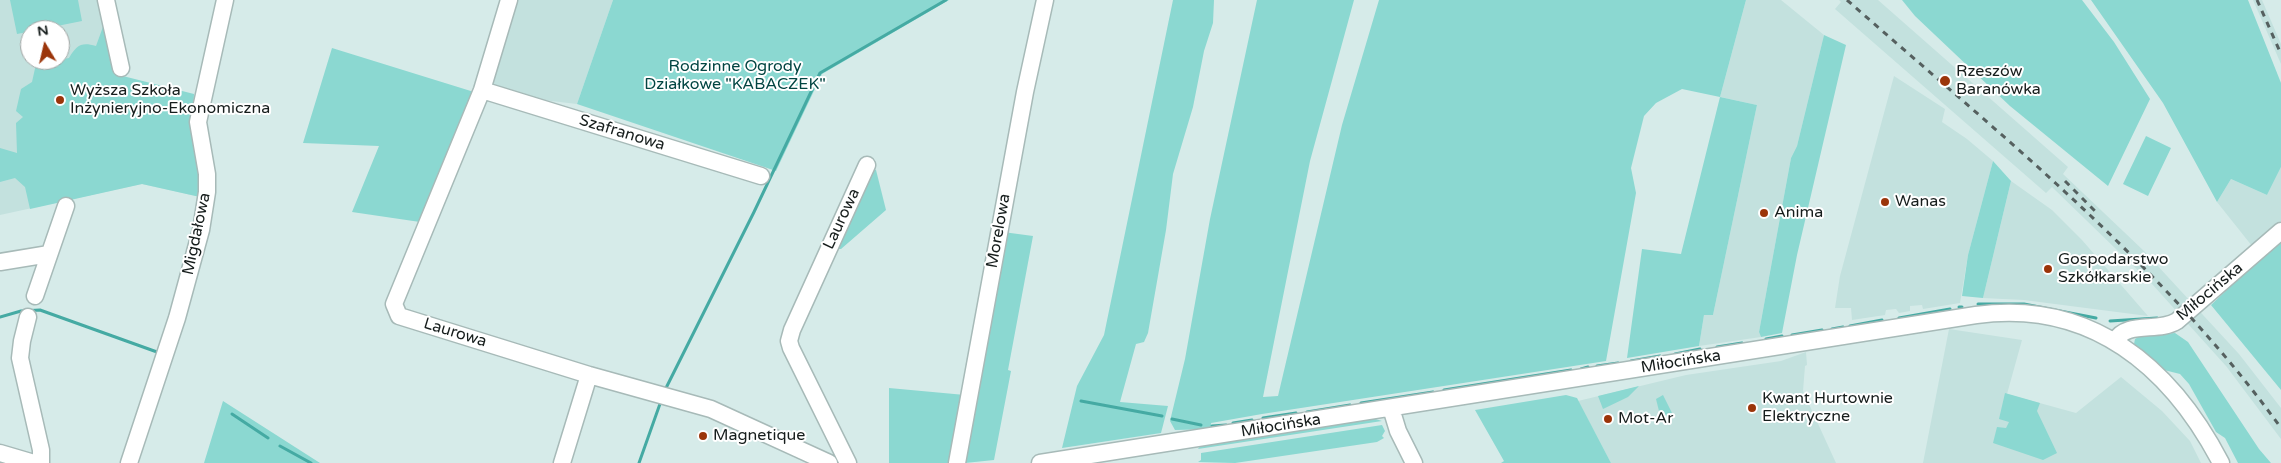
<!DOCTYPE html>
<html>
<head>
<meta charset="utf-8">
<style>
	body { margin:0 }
	#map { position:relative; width:2281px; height:463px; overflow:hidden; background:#d6ebe9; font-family:"Varela Round",sans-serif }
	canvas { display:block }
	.north { position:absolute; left:20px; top:20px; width:50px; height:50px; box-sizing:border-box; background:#fff; border:1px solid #a2a5a4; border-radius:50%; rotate:351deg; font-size:14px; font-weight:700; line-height:20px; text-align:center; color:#161d1c }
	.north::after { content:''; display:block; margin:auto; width:18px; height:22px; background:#9b350a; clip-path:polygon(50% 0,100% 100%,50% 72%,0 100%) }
</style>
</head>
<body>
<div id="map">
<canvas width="2281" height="463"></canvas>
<div class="north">N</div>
</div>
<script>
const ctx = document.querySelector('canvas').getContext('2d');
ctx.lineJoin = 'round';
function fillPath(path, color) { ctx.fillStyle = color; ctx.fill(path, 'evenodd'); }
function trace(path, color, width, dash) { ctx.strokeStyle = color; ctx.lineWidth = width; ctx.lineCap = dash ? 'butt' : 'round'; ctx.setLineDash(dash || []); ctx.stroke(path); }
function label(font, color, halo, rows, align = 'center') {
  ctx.font = font + ' "Varela Round",sans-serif'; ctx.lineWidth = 4; ctx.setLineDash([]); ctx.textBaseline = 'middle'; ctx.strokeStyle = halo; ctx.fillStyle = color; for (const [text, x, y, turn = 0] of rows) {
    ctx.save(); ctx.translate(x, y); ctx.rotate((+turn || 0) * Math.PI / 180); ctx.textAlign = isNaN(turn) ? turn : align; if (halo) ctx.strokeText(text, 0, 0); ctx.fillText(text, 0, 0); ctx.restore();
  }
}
fillPath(new Path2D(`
	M0 0H99L126 126 200 197 142 184 0 215ZM30 30H60V60H30Z
	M503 0H613L577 104 474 92Z
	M1746 0H1781L1824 35 1797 146 1791 158 1759 332 1761 337 1699 346 1704 315H1713L1757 105 1720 97Z
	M1839 0H1878L2068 167 2063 174 2144 251 2239 354 2281 408V439L2226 366 2152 284 2052 187 2046 193 1835 9 1841 2Z
	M2253 0H2262L2281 44V64Z
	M1894 76 1945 109 1942 122 1967 139 1993 161 1968 255 1960 303 1923 309 1922 305 1910 306V311L1899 313 1896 309 1886 310 1885 315 1852 320 1851 308H1835L1840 276Z
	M2281 167V221L2252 246 2217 202 2231 179 2267 195Z
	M2011 181 2052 210 2082 240 2148 316 2024 300 1983 298Z
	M1949 329 2022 340 2007 394 2076 413 2121 377 2162 411 2190 441 2201 463H1923Z
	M1806 352 1807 365 1805 366 1803 391 1836 463H1611L1578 401 1686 375 1781 361Z`), '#c3e1de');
fillPath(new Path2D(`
	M10 0H78L82 21 17 34Z
	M613 0H949L822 74 776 171 577 104Z
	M1173 0H1214L1213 23 1204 51 1193 107 1173 174 1166 230 1148 333 1144 342 1136 344 1120 402 1168 406 1161 433 1062 448 1077 386 1104 335Z
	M1257 0H1354L1310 161 1263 397 1278 396 1342 125 1379 0H1746L1720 97 1757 105 1713 315H1704L1699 346 1627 358 1642 249 1681 254 1720 97 1682 89 1656 103 1644 116 1631 168 1636 193 1606 361 1262 414 1211 423 1212 429 1175 430 1170 421 1185 359 1210 219Z
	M1902 0H2082L2114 42 2150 99 2108 186 2010 106 1915 16Z
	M2091 0H2248L2281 83V167L2267 195 2231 179 2217 202 2163 103Z
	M104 24 115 74 194 94 193 122 200 163V197L142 184 30 209 25 187 15 178 0 182V148L17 153 16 123 23 117 16 111 21 89 32 82 36 64 69 58C77 45 81 42 96 46Z
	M1824 35 1846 45 1797 255 1782 333 1761 337 1759 332 1791 158 1797 146Z
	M332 48 474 92 420 222 352 212 379 146 303 143Z
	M2146 136 2171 148 2148 196 2123 184Z
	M1993 161 2011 181 1983 298 1962 296 1968 255Z
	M870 168 876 170 886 210 841 249H829Z
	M1003 232 1033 236 1008 370 1011 371 994 460 965 463Z
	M2281 242V390L2211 305 2259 259Z
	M2175 333 2188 342 2259 449 2271 463H2238L2225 438 2216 432 2189 384 2180 374 2164 370 2134 344 2135 339 2142 335Z
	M1639 386 1628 397 1603 409 1598 396Z
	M889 388 965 395 954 452 949 463H889Z
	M2005 393 2040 403 2037 411 2057 453 2043 460 1993 443 1997 427 2006 428 2009 422 1999 419Z
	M1566 395 1577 398 1611 463H1501L1504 461 1475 410Z
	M1663 395 1672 413 1661 419 1656 399Z
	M223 401 320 463H204Z
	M1372 418 1382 421 1198 449 1201 445Z
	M1382 425 1385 431 1382 436 1384 438 1377 442 1235 463 1198 462 1201 460V453Z`), '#8bd8d1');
trace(new Path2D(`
	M1978 304H2024L2096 318
	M1959 307H1962
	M0 317 21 311 40 310 157 352
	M1899 318 1950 309
	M2110 321 2157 318
	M1850 326 1882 320
	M1832 329 1843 327
	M1792 335 1822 330
	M1766 339 1782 336
	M1717 347 1742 343
	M1675 354 1700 349
	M1631 361 1660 356
	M1597 366 1618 363
	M1581 369 1588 367
	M665 390 754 212 820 73 946 0
	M1444 390 1571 370
	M1081 401 1162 416
	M1361 403 1433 392
	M1307 412 1350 405
	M232 414 268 438
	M1263 418 1296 413
	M1172 419 1201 425
	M1233 423 1252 420
	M1212 426 1226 425
	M280 446 311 463
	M639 463 661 401`), '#45aaa3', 3);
const minor = new Path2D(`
	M106 0 121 68
	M509 0 482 90 394 304 399 316 589 375 711 409 829 463
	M482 90 761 176
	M0 262 49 254
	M35 296 66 206
	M28 317 22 341 20 358 41 450V463
	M2115 341C2127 320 2158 333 2177 321L2281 231
	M1391 408 1398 431 1414 463
	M0 453 34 463
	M129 463 177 318 201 230 207 192V174L198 122 225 0
	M562 463 589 375
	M848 463 791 348 789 341 792 330 867 165
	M957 463 1025 92 1045 0
	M1040 463 1976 315C2091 299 2171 367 2221 463`);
trace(minor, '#a7bab8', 19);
trace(minor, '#fff', 16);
trace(new Path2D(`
	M1847 0C1999 134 2162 263 2281 428
	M2257 0 2281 54
	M2065 181 2095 211`), '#55605f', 3, [6, 6]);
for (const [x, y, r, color] of [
	[1945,81,6,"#9b350a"],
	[60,100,5,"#9b350a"],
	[1885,202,5,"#9b350a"],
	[1764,213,5,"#9b350a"],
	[2048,269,5,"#9b350a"],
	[1752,408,5,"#9b350a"],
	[1608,419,5,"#9b350a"],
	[703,436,5,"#9b350a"]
]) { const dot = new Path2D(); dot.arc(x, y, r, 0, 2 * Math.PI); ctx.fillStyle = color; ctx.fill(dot); trace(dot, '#fff', 2); }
label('16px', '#024542', '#fff', [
	["Rodzinne Ogrody",735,67],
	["Działkowe \"KABACZEK\"",735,85]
]);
label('16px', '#161d1c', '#fff', [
	["Rzeszów",1956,72],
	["Baranówka",1956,90],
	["Wyższa Szkoła",70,91],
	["Inżynieryjno-Ekonomiczna",70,109],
	["Wanas",1895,202],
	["Anima",1774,213],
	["Gospodarstwo",2058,260],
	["Szkółkarskie",2058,278],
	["Kwant Hurtownie",1762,399],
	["Elektryczne",1762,417],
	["Mot-Ar",1618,419],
	["Magnetique",713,436]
], 'left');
label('16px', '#161d1c', '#fff', [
	["Szafranowa",622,133,17],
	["Laurowa",842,219,-65],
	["Morelowa",999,231,-80],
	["Migdałowa",197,234,-78],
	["Miłocińska",2210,292,-40],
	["Laurowa",455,333,17],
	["Miłocińska",1681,362,-9],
	["Miłocińska",1281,426,-9]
]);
</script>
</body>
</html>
